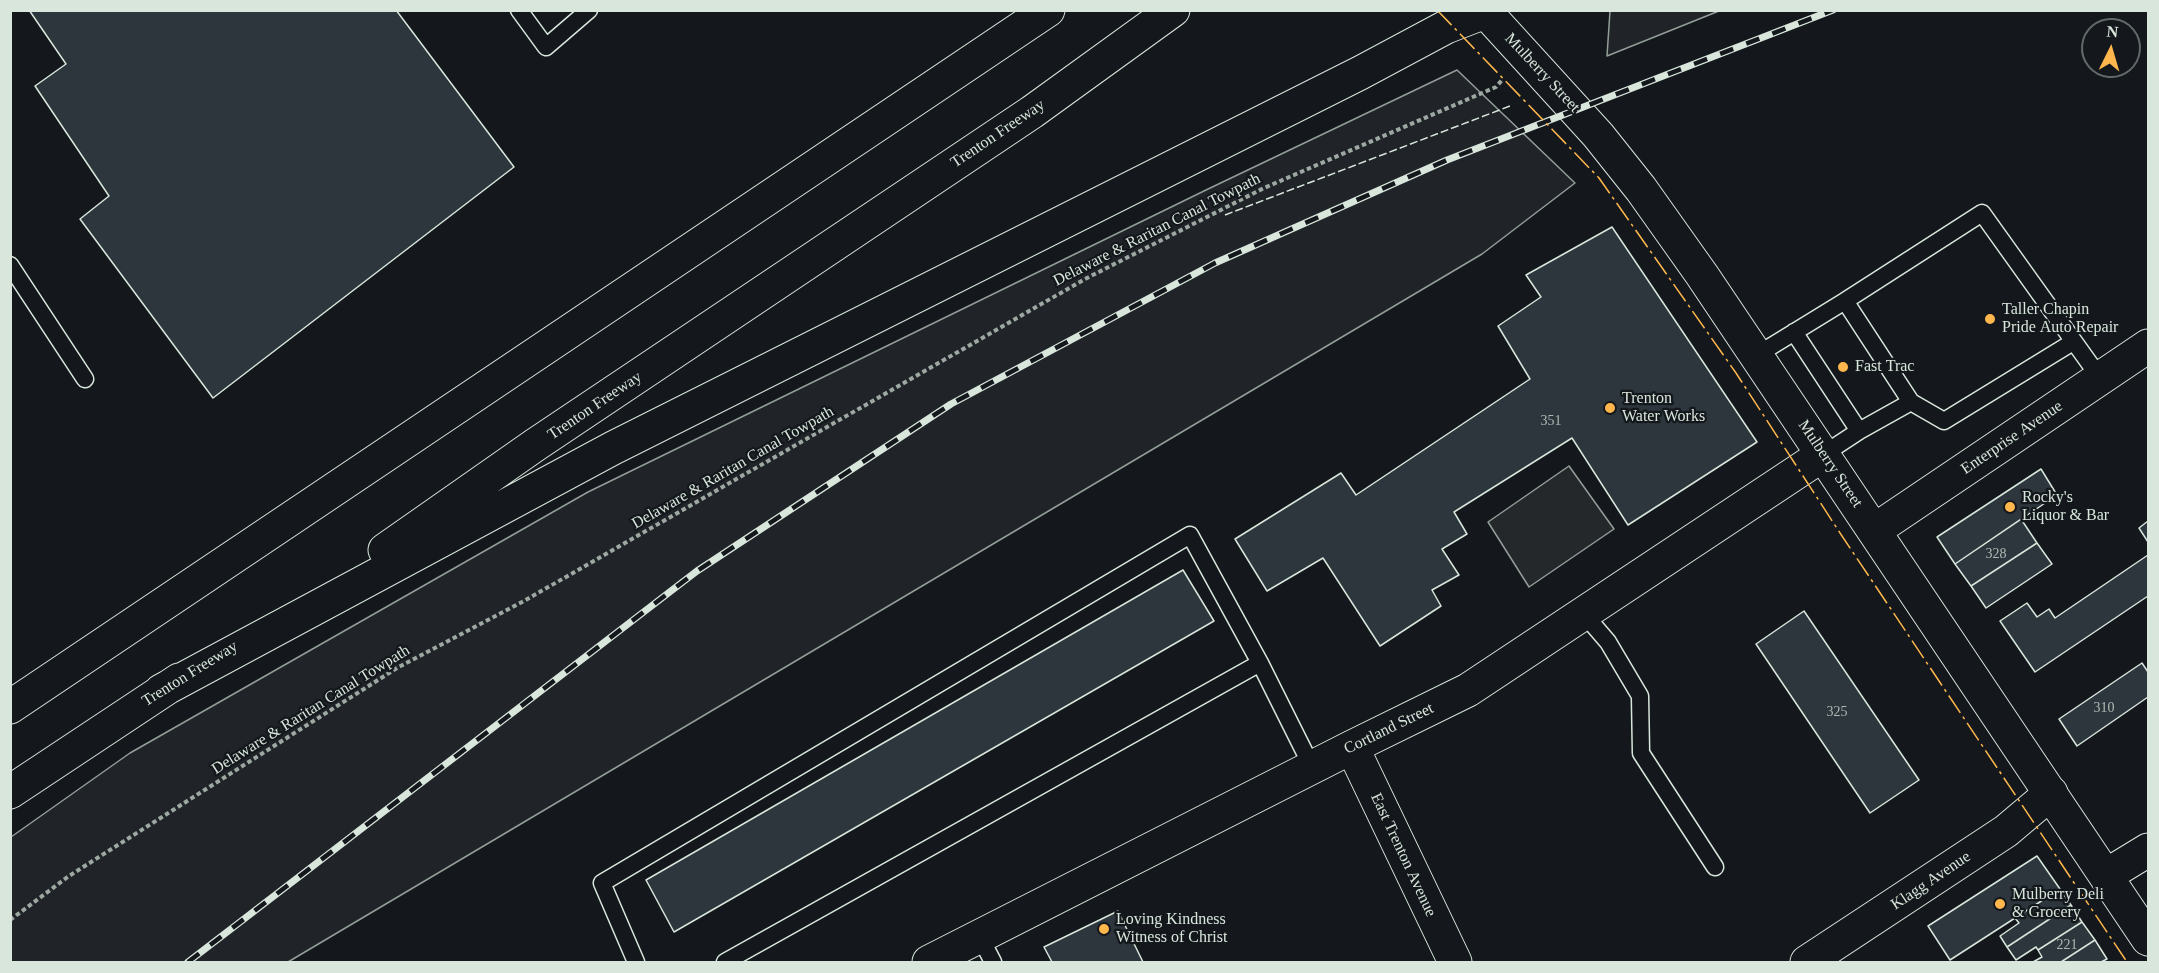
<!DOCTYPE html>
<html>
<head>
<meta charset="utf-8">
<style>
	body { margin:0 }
	#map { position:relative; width:2159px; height:973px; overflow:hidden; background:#14181c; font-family:Georgia,serif }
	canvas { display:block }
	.frame { position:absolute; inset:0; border:12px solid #d8e6dc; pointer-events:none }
	.north { position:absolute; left:2081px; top:18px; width:60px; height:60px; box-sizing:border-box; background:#14181c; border:2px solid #626a69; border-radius:50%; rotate:5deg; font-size:16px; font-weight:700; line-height:24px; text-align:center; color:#d8e6dc }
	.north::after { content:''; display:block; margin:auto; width:21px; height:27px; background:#ffb74d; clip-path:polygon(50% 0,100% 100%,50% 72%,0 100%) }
</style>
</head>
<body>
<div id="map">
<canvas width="2159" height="973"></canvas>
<div class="frame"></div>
<div class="north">N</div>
</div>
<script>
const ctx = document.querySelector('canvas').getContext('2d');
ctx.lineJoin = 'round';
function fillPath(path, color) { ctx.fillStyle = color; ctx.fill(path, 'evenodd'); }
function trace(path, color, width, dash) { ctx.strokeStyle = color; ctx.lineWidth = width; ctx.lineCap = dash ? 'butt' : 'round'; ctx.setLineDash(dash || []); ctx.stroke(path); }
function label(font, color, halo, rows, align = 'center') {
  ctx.font = font + ' Georgia,serif'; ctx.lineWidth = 4.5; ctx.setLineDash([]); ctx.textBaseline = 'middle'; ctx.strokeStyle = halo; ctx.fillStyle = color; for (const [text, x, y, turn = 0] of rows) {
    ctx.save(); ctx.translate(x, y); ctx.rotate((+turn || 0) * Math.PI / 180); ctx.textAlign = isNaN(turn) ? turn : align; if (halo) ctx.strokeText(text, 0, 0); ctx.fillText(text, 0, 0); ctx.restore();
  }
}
const green = new Path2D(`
	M1610 11V10L1719 11 1607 56Z
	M1457 70 1575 183 1482 254 288 962H11V837L130 753 588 492 1206 190Z`);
fillPath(green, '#202428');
trace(green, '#939e99', 1.5);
const parking = new Path2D(`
	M1569 466 1614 529 1529 587 1488 522Z`);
fillPath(parking, '#24282b');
trace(parking, '#939e99', 1.5);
const building = new Path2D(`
	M29 10H396L514 167 213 398 80 219 109 196 35 86 66 64Z
	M1612 227 1757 442 1628 525 1572 438 1454 512 1467 534 1442 549 1459 575 1432 590 1441 606 1380 646 1323 558 1267 591 1235 539 1341 473 1356 495 1530 379 1498 326 1541 297 1526 275Z
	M2041 469 2057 495 1955 564 1937 537Z
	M2021 519 2037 543 1971 586 1955 564Z
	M2148 521V542L2139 528Z
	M2037 543 2052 564 1986 608 1971 586Z
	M2148 555V596L2035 672 2000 621 2027 603 2037 617 2049 609 2055 618Z
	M1183 570 1214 621 674 932 646 880Z
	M1804 611 1919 780 1870 813 1756 644Z
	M2142 663 2148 672V697L2077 746 2059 719Z
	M2037 856 2060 889 1950 960 1928 926Z
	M2060 889 2071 905 2007 947 2000 936 2019 923 2015 918Z
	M2071 905 2082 922 2038 950 2036 947 2016 960 2007 947Z
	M1118 911 1143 962H1052L1044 947Z
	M2082 922 2095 940 2061 962H2033L2042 957 2038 950Z
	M2095 940 2107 959 2101 962H2061Z`);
fillPath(building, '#2c363c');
trace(building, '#d8e6dc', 1.5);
const lane = new Path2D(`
	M519 10 546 47 589 10
	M10 265 85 379
	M1845 301 1982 213 2100 378
	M1794 332 1859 431
	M1757 355 1845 301 1911 402 1859 431 1824 454
	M1911 402 1944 421 2073 342
	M1584 614 1608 642 1640 696 1641 753 1715 867
	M980 937 993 962
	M636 962 602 883 1190 535 1260 663
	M725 962 1260 663 1312 767`);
const street = new Path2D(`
	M1875 530 2148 346
	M1352 747 1455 962
	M2107 875 2148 850
	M929 962 1352 747 1468 690 1824 454
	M1807 962 2006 831 2051 793`);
const secondary = new Path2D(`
	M1484 10 1598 135 1641 189 1702 275 2148 939`);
const highway = new Path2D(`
	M385 550 535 445 1032 112 1173 10
	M161 691 613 448 1360 73 1446 27 1490 10
	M10 707 1048 10
	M10 792 179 680`);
trace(lane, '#d8e6dc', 19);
trace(street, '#d8e6dc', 35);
trace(secondary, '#d8e6dc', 35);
trace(highway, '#d8e6dc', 35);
trace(new Path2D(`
	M10 920 69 876 397 668 524 601 1085 279 1264 188 1496 87 1502 80`), '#9da8a2', 4, [4.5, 3]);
trace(lane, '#14181c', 16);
trace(street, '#14181c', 33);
trace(secondary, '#14181c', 33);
trace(highway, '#14181c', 33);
const rail = new Path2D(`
	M188 962 697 571 951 404 1215 263 1447 160 1833 10`);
trace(rail, '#d8e6dc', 7);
trace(rail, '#14181c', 4.5, [14]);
trace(new Path2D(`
	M1225 215 1510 106`), '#d8e6dc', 1.5, [8, 3]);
trace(new Path2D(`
	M1437 10 1599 178 1736 373 1842 536 2127 962`), '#ffb74d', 1.5, [21, 4.5, 3, 4.5]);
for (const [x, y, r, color] of [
	[1990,319,6,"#ffb74d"],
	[1843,367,6,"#ffb74d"],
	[1610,408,6,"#ffb74d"],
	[2010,507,6,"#ffb74d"],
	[2000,904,6,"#ffb74d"],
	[1104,929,6,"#ffb74d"]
]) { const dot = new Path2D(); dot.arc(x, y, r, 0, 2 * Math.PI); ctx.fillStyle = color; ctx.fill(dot); trace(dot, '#14181c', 2); }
label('14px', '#adbab4', null, [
	["351",1551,421],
	["328",1996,554],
	["310",2104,708],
	["325",1837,712],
	["221",2067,945]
]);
label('16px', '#d8e6dc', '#14181c', [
	["Mulberry Street",1542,73,47],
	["Trenton Freeway",998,134,-34],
	["Delaware & Raritan Canal Towpath",1157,230,-27],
	["Trenton Freeway",595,406,-34],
	["Enterprise Avenue",2012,438,-34],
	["Mulberry Street",1830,464,56],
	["Delaware & Raritan Canal Towpath",733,468,-30],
	["Trenton Freeway",190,674,-32],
	["Delaware & Raritan Canal Towpath",311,710,-32],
	["Cortland Street",1389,729,-26],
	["East Trenton Avenue",1403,855,65],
	["Klagg Avenue",1931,881,-34]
]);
label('16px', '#d8e6dc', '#14181c', [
	["Taller Chapin",2002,310],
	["Pride Auto Repair",2002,328],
	["Fast Trac",1855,367],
	["Trenton",1622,399],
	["Water Works",1622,417],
	["Rocky's",2022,498],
	["Liquor & Bar",2022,516],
	["Mulberry Deli",2012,895],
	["& Grocery",2012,913],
	["Loving Kindness",1116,920],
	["Witness of Christ",1116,938]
], 'left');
</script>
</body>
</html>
